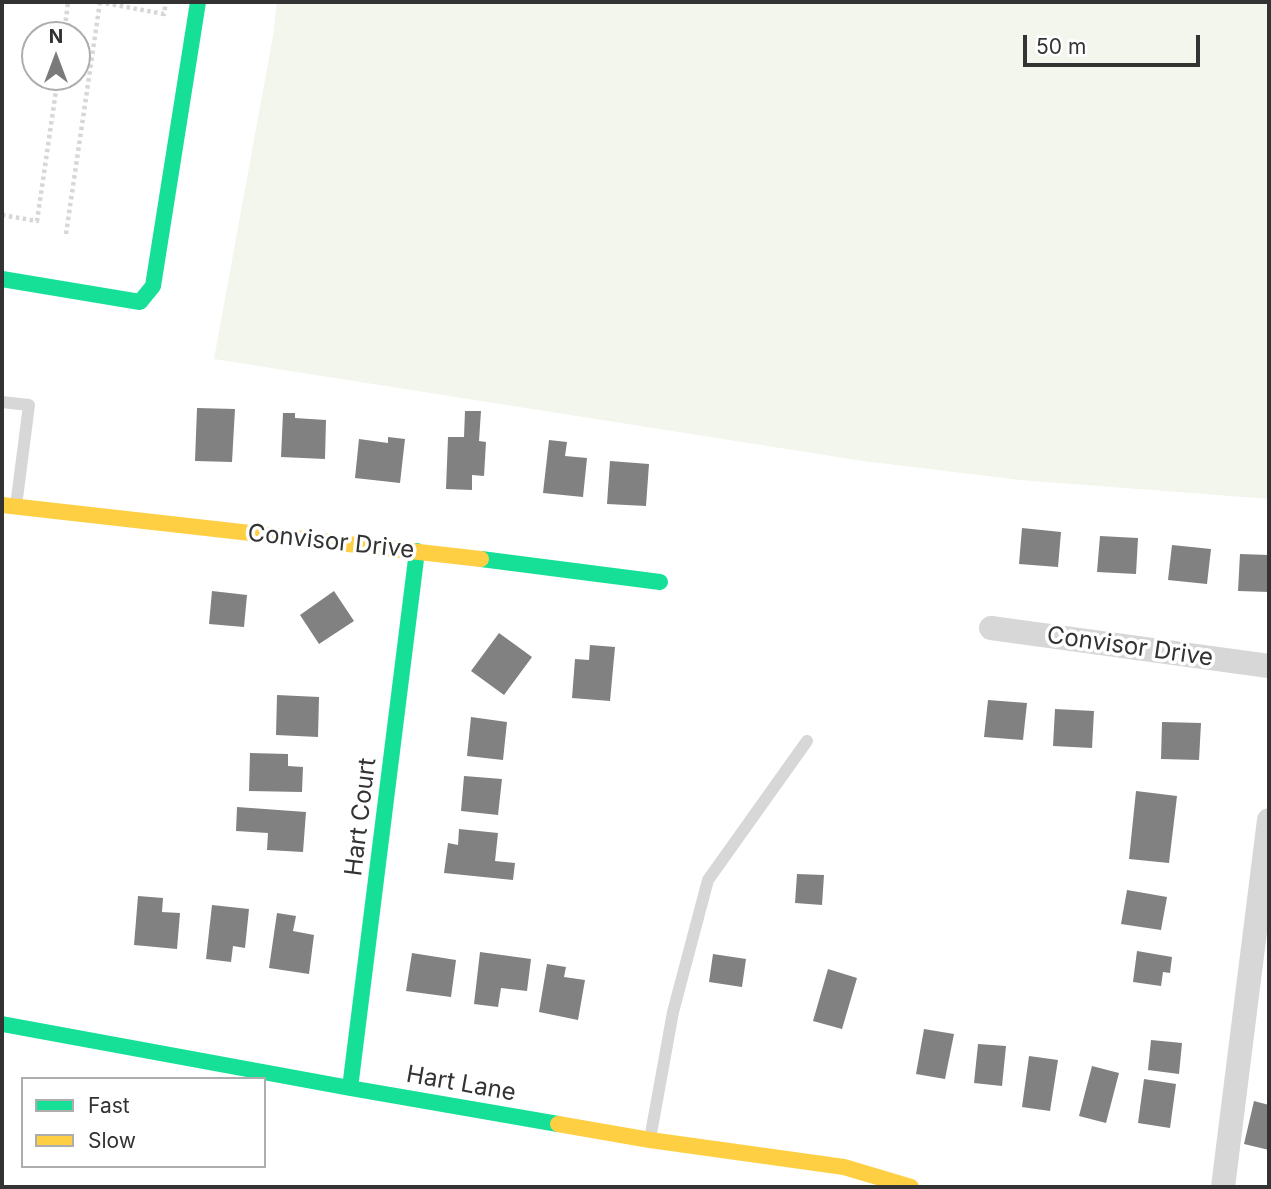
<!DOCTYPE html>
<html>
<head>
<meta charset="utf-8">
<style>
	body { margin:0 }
	#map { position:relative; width:1271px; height:1189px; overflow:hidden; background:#fff; font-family:Inter,sans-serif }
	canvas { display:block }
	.frame { position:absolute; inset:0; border:4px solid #333; pointer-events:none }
	.legend { position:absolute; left:21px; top:1077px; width:245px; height:91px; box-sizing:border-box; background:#fff; border:2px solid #adadad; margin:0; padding:9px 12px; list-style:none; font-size:21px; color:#333 }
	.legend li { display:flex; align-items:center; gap:14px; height:35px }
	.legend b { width:35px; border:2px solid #adadad }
	.north { position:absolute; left:21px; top:21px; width:70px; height:70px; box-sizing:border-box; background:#fff; border:2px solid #adadad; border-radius:50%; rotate:0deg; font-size:19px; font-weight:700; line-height:28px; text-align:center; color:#333 }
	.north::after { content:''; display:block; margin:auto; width:24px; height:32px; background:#7a7a7a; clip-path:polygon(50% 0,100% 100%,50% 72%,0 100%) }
	.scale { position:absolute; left:1023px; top:35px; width:177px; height:32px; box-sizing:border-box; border:4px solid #333; border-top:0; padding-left:9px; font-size:21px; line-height:24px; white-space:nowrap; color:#333; -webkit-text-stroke:5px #fff; paint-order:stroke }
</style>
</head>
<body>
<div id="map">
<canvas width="1271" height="1189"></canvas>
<div class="frame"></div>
<ul class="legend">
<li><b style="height:9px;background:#16e098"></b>Fast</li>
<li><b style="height:9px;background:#ffcf43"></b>Slow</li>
</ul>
<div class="north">N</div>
<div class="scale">50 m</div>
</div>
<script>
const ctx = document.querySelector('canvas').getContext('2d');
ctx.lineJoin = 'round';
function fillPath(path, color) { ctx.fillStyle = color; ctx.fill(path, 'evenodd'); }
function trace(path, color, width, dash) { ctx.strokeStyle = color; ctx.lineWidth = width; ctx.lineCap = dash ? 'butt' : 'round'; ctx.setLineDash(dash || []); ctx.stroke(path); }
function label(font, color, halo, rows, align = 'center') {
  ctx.font = font + ' Inter,sans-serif'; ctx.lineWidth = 7; ctx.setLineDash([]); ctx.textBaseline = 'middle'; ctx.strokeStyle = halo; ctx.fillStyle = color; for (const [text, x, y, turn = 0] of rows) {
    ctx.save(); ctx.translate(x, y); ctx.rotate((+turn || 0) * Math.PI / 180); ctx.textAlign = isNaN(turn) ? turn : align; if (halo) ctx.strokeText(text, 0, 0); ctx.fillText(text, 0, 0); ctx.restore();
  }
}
fillPath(new Path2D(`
	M277 2H1269V499L1020 480 863 461 214 359 273 36Z`), '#f2f6ed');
fillPath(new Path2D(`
	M197 408 235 409 232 462 195 461Z
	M465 411H481L479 441 486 442 484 476 472 475V490L446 489 448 437H464Z
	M283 413H295V418L326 420 325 459 281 457Z
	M388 437 405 439 400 483 355 478 359 439 388 443Z
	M549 440 567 442 565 456 587 458 583 497 543 493Z
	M610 461 649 464 646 506 607 504Z
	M1022 528 1061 532 1058 567 1019 564Z
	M1100 536 1138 538 1136 574 1097 572Z
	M1172 545 1211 549 1207 584 1168 580Z
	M1240 554 1269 555V592L1238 591Z
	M212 591 247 595 244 627 209 624Z
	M334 591 354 621 319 644 300 615Z
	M499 633 532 657 504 695 471 671Z
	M590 645 615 647 610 701 572 698 575 659 589 660Z
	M277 695 319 697 318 737 276 735Z
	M988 700 1027 703 1023 740 984 737Z
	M1055 709 1094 711 1092 748 1053 746Z
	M471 717 507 722 503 760 467 756Z
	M1162 722 1201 723 1199 760 1161 759Z
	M250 753 288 754V766L303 767 302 792 249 791Z
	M464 776 502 779 498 815 461 811Z
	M1136 791 1177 796 1169 863 1129 859Z
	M237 807 306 812 303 852 267 850 268 833 236 831Z
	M459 829 498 833 495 861 515 863 513 880 444 873 448 843 458 845Z
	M797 874 824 875 822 905 795 903Z
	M1127 890 1167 897 1161 930 1121 924Z
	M138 896 163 898 162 912 180 913 177 949 134 945Z
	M212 905 249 909 245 948 233 946 231 962 206 959Z
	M277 913 296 916 293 931 314 935 309 974 269 968Z
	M1137 951 1172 957 1170 973 1163 972 1161 986 1133 982Z
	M480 952 531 959 527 991 501 988 498 1007 474 1004Z
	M412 953 456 960 451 997 406 991Z
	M713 954 746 959 742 987 709 982Z
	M547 964 566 967 564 977 585 980 578 1020 539 1012Z
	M828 969 857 978 842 1029 813 1021Z
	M924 1029 954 1034 945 1079 916 1074Z
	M1151 1040 1182 1043 1179 1074 1148 1070Z
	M978 1044 1006 1046 1002 1086 974 1083Z
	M1029 1056 1058 1060 1050 1111 1022 1107Z
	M1092 1066 1119 1073 1106 1123 1079 1116Z
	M1144 1079 1176 1084 1170 1128 1138 1123Z
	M1254 1101 1269 1105V1150L1244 1144Z`), '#818181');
trace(new Path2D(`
	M99 2 164 14 166 2
	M64 35 68 2
	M2 215 37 221 58 77
	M66 234 100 2`), '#d7d7d7', 4.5, [3.5, 3.5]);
trace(new Path2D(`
	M2 402 29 405 16 506
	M650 1139 673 1012 708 880 807 741`), '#d7d7d7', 12);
trace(new Path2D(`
	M991 628 1269 666
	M1223 1187 1269 820`), '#d7d7d7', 24);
trace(new Path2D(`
	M2 279 140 302 153 286 198 2
	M481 559 660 582
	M2 1024 350 1088 558 1124
	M350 1088 417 551`), '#16e098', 16);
trace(new Path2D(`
	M2 505 481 559
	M558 1124 650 1140 844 1167 911 1187`), '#ffcf43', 16);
label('24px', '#333', '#fff', [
	["Convisor Drive",331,542,6],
	["Convisor Drive",1130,647,8],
	["Hart Court",361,817,-83],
	["Hart Lane",461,1084,10]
]);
</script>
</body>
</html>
